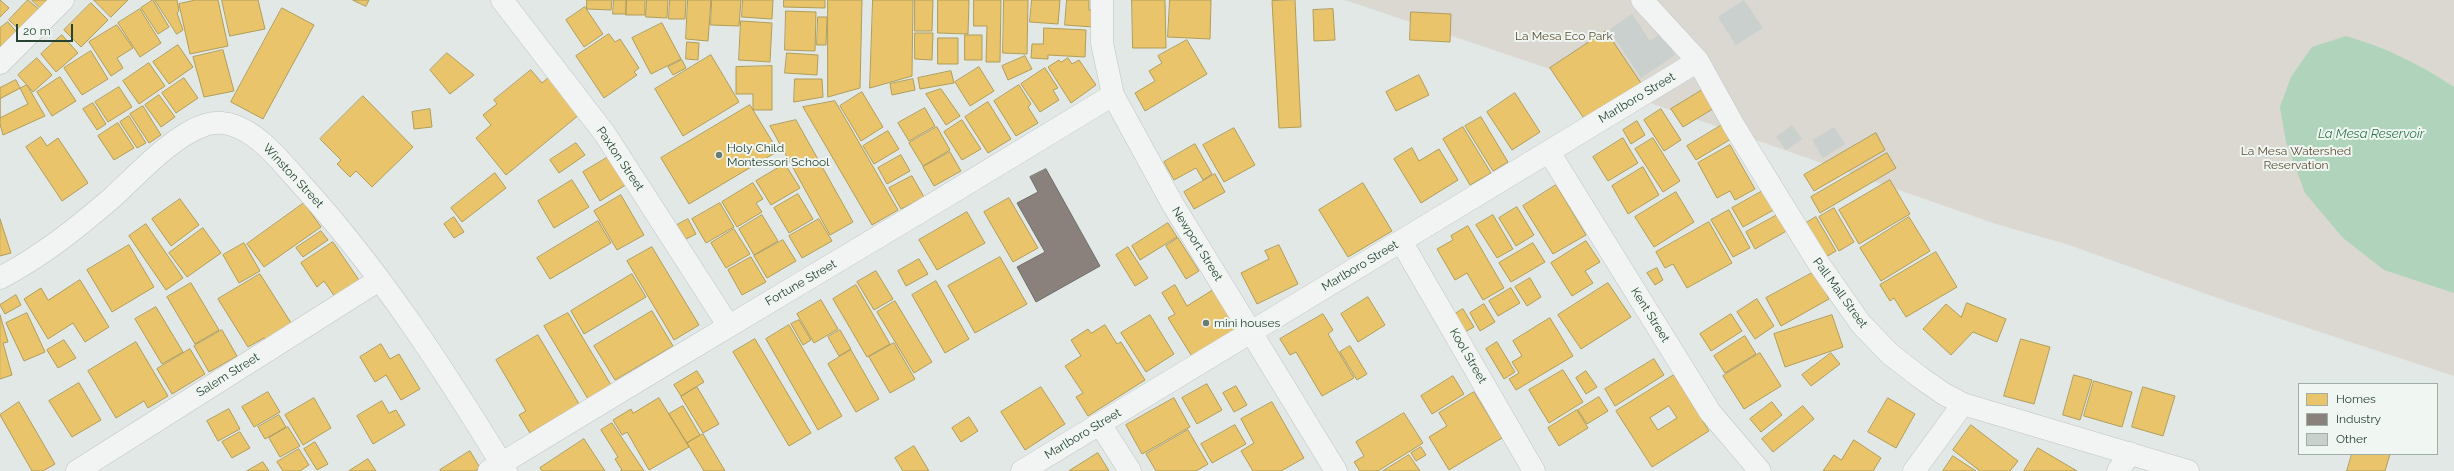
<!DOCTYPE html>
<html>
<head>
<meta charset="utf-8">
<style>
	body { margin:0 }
	#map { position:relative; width:2454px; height:471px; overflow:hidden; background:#e2e8e5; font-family:Raleway,sans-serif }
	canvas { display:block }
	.legend { position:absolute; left:2298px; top:383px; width:140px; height:72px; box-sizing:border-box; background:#f0f7f3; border:1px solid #a0afa6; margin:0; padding:5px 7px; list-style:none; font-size:12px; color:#284233 }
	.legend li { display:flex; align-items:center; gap:8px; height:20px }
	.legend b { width:20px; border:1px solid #a0afa6 }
	.scale { position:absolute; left:16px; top:24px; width:57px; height:18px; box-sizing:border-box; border:2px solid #284233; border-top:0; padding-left:5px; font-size:12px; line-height:14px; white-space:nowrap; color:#284233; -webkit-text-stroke:3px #f0f7f3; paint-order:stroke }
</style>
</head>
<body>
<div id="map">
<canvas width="2454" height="471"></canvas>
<ul class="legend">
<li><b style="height:11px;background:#e9c46a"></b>Homes</li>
<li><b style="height:11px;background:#8a817c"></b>Industry</li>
<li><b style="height:11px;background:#cad0cd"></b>Other</li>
</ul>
<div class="scale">20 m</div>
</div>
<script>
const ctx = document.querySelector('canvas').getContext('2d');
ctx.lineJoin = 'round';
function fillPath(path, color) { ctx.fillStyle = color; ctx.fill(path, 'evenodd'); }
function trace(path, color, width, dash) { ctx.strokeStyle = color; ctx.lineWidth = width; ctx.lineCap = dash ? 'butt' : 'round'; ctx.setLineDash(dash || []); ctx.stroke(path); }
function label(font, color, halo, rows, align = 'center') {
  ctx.font = font + ' Raleway,sans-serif'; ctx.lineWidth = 4; ctx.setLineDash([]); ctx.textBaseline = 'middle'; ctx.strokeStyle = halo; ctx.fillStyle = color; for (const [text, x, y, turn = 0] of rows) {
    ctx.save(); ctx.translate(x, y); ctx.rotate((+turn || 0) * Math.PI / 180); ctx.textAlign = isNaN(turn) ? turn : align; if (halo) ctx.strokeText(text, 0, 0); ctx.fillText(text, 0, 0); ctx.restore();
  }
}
fillPath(new Path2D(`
	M1345 0H2454V376L2229 302 2066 244 1996 224 1633 97Z`), '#dad8d1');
fillPath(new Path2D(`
	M2346 36C2387 48 2419 64 2454 87V293L2384 270 2343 238 2305 193 2286 142 2280 107 2291 77 2312 47Z`), '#afd4bb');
const homes = new Path2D(`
	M0 0 9 8 0 17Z
	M28 0 49 18 28 38 9 20Z
	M32 0H62L47 15Z
	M94 0H128L111 17Z
	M153 0 169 27 158 34 141 8Z
	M155 0H177L179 11 177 13 183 30 177 34Z
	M196 0H218L228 46 190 54 179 4Z
	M222 0H258L265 29 230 36Z
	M353 0H369L366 6Z
	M587 0H612L611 10 587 9Z
	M614 0H626V14H613Z
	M627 0H645V15H626Z
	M647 0H668L667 18 646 17Z
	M670 0H686L685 19H669Z
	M688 0H711L708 41 686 39Z
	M712 0H741L739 26 711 25Z
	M743 0H773L772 19 742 17Z
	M784 0H825V8L784 7Z
	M828 0H862L860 88 828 97Z
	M873 0H913L912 76 870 88Z
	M915 0H933L932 31H915Z
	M938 0H969L968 34 938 33Z
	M974 0H1001L1000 62H986L987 26H974Z
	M1004 0H1028L1027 54 1003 53Z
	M1032 0H1060L1058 24 1030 22Z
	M1067 0H1089V10H1094L1093 27 1065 25Z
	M1132 0H1165L1166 48H1133Z
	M1170 0H1211L1210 39 1168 37Z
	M1295 0 1301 127 1279 128 1272 1Z
	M91 3 108 20 81 47 64 30Z
	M585 7 603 34 584 47 566 20Z
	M282 8 314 25 263 119 231 102Z
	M140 9 161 43 140 57 118 23Z
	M1333 9 1335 40 1314 41 1313 10Z
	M786 11 816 12 815 51 785 50Z
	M1411 12 1451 14 1450 42 1410 40Z
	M818 17H827L826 45H817Z
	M741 21 772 23 770 62 739 60Z
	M8 22 25 42 0 63V28Z
	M662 23 681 59 651 74 632 38Z
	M117 25 133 48 117 58 123 68 111 76 89 42Z
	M1044 28 1086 30 1085 57 1048 55V59L1031 58 1032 44H1043Z
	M1606 31 1641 83 1585 120 1550 68Z
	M915 33H933L932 60 915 59Z
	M609 34 615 42 620 39 639 68 634 72 637 75 604 98 576 56Z
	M62 35 78 53 56 72 41 54Z
	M965 35H982V60H965Z
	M938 38H958V64H938Z
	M1187 40 1207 74 1145 111 1135 93 1155 81 1149 71 1162 63 1158 56Z
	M687 42 699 43 698 60 686 59Z
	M178 45 193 67 169 84 153 62Z
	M223 50 234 91 204 97 193 57Z
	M91 51 108 79 82 95 64 68Z
	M447 53 474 75 450 94 430 70Z
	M787 53 818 55 817 75 785 73Z
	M711 55 739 102 683 136 655 89Z
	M1025 56 1032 69 1008 80 1002 66Z
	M37 58 52 75 33 92 18 75Z
	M1068 58 1072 64 1079 60 1096 85 1071 103 1048 67 1059 60 1061 62Z
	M682 60 686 68 673 75 668 67Z
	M149 63 165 86 139 104 123 81Z
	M772 66V110H753V94H736V67Z
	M979 67 994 91 970 106 955 82Z
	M1045 68 1058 88 1053 90 1059 100 1040 112 1021 84Z
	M531 70 542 83 549 77 580 114 506 175 476 138 491 125 483 115 497 104 494 100Z
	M951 71 954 83 920 89 918 78Z
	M1419 75 1429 95 1396 111 1386 92Z
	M60 77 76 101 52 116 37 92Z
	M184 78 198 98 176 113 162 93Z
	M795 79H822L823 97 794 102Z
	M913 79 915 90 892 95 890 84Z
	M16 80 28 104 0 118V88Z
	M27 85 45 116 3 135 0 124V99Z
	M1019 85 1031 104 1028 107 1038 123 1016 136 994 101Z
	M119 87 132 107 108 122 95 102Z
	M941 89 960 116 946 125 926 94Z
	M1704 89 1716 107 1683 127 1671 109Z
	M862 92 883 127 861 141 840 106Z
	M1515 93 1540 132 1512 150 1487 112Z
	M159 95 175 117 161 127 145 105Z
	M363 96 413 147 372 187 356 171 350 177 337 164 341 160 320 139Z
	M835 101 898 210 872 225 803 107Z
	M988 102 1011 139 988 153 965 117Z
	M93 103 106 124 97 130 83 109Z
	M750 105 778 151 689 204 661 158Z
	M143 106 161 135 149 143 130 114Z
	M925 108 935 126 909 141 898 123Z
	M430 109 432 127 414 129 412 112Z
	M1661 109 1681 140 1664 151 1644 120Z
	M129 116 146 143 137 148 120 122Z
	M1481 117 1508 162 1493 171 1465 126Z
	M796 120 853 222 830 235 770 126Z
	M962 120 981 149 962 160 944 132Z
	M1637 121 1645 135 1631 144 1623 130Z
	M118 123 134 148 114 160 98 136Z
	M1722 125 1731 139 1696 160 1687 146Z
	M937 127 950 150 923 166 909 143Z
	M1463 127 1491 173 1470 185 1443 139Z
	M1234 128 1255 165 1224 182 1203 145Z
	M888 131 899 149 874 164 863 146Z
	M1876 133 1885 150 1814 191 1804 175Z
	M41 137 47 146 58 138 88 183 62 201 26 147Z
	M1623 138 1638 163 1608 181 1593 157Z
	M1653 138 1680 181 1663 192 1635 149Z
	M576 143 585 155 559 173 550 160Z
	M1195 144 1212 174 1203 180 1196 168 1174 180 1164 162Z
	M1730 145 1755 189 1735 200 1730 191 1717 198 1698 163Z
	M1412 148 1419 161 1439 149 1458 180 1421 203 1394 159Z
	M950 152 961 171 934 186 923 167Z
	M1887 153 1896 168 1820 213 1811 197Z
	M901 155 910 171 887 184 878 168Z
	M610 156 627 184 600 201 583 172Z
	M785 164 800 188 771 205 756 181Z
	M1643 167 1659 195 1628 214 1612 186Z
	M495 173 506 188 462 222 451 208Z
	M1215 174 1225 192 1194 209 1184 192Z
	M912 176 924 197 901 209 889 188Z
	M572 180 589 207 554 228 538 201Z
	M1890 180 1910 214 1859 244 1839 210Z
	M753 183 763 199 756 203 762 212 737 227 722 202Z
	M1363 183 1392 231 1348 257 1319 210Z
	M1556 185 1586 235 1553 254 1523 206Z
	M1768 188 1779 207 1743 227 1732 208Z
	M1676 192 1694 222 1654 247 1635 217Z
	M798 194 813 219 789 233 774 208Z
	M621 195 644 235 617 250 594 211Z
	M1009 198 1038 248 1013 262 984 212Z
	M180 199 199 225 171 246 152 219Z
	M304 203 321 227 264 267 247 244Z
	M720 203 734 227 706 243 692 219Z
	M1517 207 1534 235 1516 246 1499 218Z
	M1834 208 1854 242 1839 251 1819 217Z
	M1729 210 1750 248 1733 257 1711 220Z
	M967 212 985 243 937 270 919 240Z
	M1781 213 1790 229 1755 249 1746 232Z
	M762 215 778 241 754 255 739 229Z
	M1493 215 1513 249 1497 258 1476 225Z
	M454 217 464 232 454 238 444 224Z
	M1816 217 1836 251 1826 257 1806 223Z
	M1909 217 1930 251 1881 281 1860 248Z
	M0 219 11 253 0 256Z
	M688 219 696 234 686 239 677 225Z
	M819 219 832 241 802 258 789 236Z
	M598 221 611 243 550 279 537 258Z
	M1709 222 1732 263 1687 288 1673 264 1665 268 1656 252Z
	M1168 223 1177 237 1140 260 1132 246Z
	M146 224 183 278 166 290 129 236Z
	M1468 226 1504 288 1483 300 1467 273 1455 280 1437 249 1453 240 1451 236Z
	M203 228 221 253 187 277 169 253Z
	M734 229 750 254 726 268 711 243Z
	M321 231 328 240 303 257 296 248Z
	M1178 238 1199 271 1186 279 1166 246Z
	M783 240 796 261 767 278 754 256Z
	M1586 241 1600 262 1585 271 1593 283 1572 296 1551 263Z
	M333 242 359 280 335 297 324 281 317 287 301 263Z
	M244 243 260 271 239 283 223 255Z
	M1533 243 1545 262 1511 282 1499 263Z
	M129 245 154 287 112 312 87 270Z
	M1279 245 1298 284 1257 304 1241 273 1269 259 1265 251Z
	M652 247 699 325 674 340 627 261Z
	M1128 247 1148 278 1135 286 1116 255Z
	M1936 252 1957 287 1906 317 1894 298 1890 301 1880 285Z
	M751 257 766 282 742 295 728 270Z
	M1000 257 1027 304 975 333 948 286Z
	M919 259 928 274 906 286 898 271Z
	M1657 268 1663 280 1655 285 1647 273Z
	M876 271 893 299 874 310 857 282Z
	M1814 272 1829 299 1781 326 1766 298Z
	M260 274 293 326 267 342 264 338 248 347 218 299Z
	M632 274 646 297 584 334 571 311Z
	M1530 278 1541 297 1527 306 1515 287Z
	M80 280 109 327 85 342 73 323 48 339 24 299 41 288 48 300Z
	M936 281 969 339 945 353 912 295Z
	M191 283 219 330 195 344 167 297Z
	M1608 283 1631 317 1581 349 1558 315Z
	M856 285 890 344 867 357 833 299Z
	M1175 285 1187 306 1219 286 1244 328 1193 358 1168 318 1175 314 1162 293Z
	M1511 288 1520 303 1498 316 1489 301Z
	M16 295 21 305 5 314 0 305Z
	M1368 297 1385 325 1358 342 1341 314Z
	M1757 299 1774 326 1755 339 1737 312Z
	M821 300 838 329 814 343 797 314Z
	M895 301 932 362 914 373 877 312Z
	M1967 303 2006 319 1997 342 1973 332 1951 355 1923 329 1946 304 1961 317Z
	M1484 304 1495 322 1480 331 1470 313Z
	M156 307 183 352 162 364 135 319Z
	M1463 309 1474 327 1465 332 1455 314Z
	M652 311 673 346 615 380 594 346Z
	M27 313 45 352 24 361 6 323Z
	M568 313 611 385 588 399 544 326Z
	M1323 314 1333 330 1328 334 1354 378 1322 396 1296 352 1290 355 1280 339Z
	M1731 314 1742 331 1711 351 1700 334Z
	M0 315 8 342 3 343 12 375 0 379Z
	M1150 315 1174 354 1146 372 1121 333Z
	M1832 315 1843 347 1785 367 1774 334Z
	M1550 318 1573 356 1516 390 1509 379 1519 373 1512 362 1522 356 1513 341Z
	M799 320 811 340 803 345 791 324Z
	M789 325 842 416 818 430 766 339Z
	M1105 325 1117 344 1121 342 1145 380 1088 416 1076 397 1083 393 1065 366 1081 356 1071 340 1088 329 1091 333Z
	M222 330 237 356 209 372 194 346Z
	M840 330 851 349 839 356 828 337Z
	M538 335 579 404 530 433 519 415 526 411 496 360Z
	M1745 336 1756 354 1725 373 1714 356Z
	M755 339 811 433 789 446 733 352Z
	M2021 339 2050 347 2034 404 2004 396Z
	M64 340 76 358 58 368 47 350Z
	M136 342 168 396 148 408 144 401 116 418 88 371Z
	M1497 342 1515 372 1504 379 1486 349Z
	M894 343 915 379 890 393 869 357Z
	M381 344 390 359 399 354 420 389 401 400 386 375 375 382 360 357Z
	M1350 346 1367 374 1357 380 1340 352Z
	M190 349 205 374 172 394 157 369Z
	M851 350 879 399 856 412 828 364Z
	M1760 353 1781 386 1744 409 1723 376Z
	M1831 353 1840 364 1811 386 1802 375Z
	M1654 359 1664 375 1615 406 1605 389Z
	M1563 370 1583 402 1549 423 1529 390Z
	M697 371 704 382 681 396 674 385Z
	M1586 371 1597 387 1586 394 1576 378Z
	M1674 375 1709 431 1652 467 1616 411ZM1669 406 1677 418 1658 430 1650 418Z
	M2074 375 2092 380 2080 420 2063 415Z
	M1453 376 1464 394 1432 414 1421 396Z
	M2094 381 2132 392 2122 427 2084 416Z
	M79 383 101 420 72 437 49 401Z
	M1207 384 1222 410 1197 424 1182 398Z
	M1236 386 1247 405 1234 412 1223 393Z
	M697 387 719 424 703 433 681 397Z
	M1041 387 1065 424 1025 450 1001 412Z
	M2143 387 2175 396 2163 436 2132 427Z
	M268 392 280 412 254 427 242 407Z
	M1474 392 1502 438 1449 470 1429 437 1447 426 1439 413Z
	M1599 397 1608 411 1587 424 1578 410Z
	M314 398 331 428 303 445 285 415Z
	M659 398 689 447 649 470 627 432 622 435 613 420 631 409 633 413Z
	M1174 398 1190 427 1142 454 1126 425Z
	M1888 398 1915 414 1896 448 1868 432Z
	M382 401 389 413 396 410 405 425 373 444 357 416Z
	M19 402 55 464 43 471H32L0 415Z
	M1272 402 1304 458 1281 471H1253L1241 451 1254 443 1241 419Z
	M1772 402 1782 415 1761 432 1750 419Z
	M683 406 700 435 687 443 669 414Z
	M1803 406 1814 419 1773 452 1762 439Z
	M229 409 240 429 218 441 207 421Z
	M1577 410 1588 428 1559 446 1548 428Z
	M1404 413 1423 443 1378 471H1360L1354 462 1364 456 1356 442Z
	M279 415 286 427 265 439 258 427Z
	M969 417 978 431 961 442 952 428Z
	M612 423 644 471H620L622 470 615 459 618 457 601 430Z
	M1235 425 1246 444 1212 463 1201 444Z
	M1971 425 2018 461 2010 471H1980L1953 450Z
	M288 427 300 446 280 457 269 438Z
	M1188 430 1208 464 1196 471H1156L1146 454Z
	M240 432 250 448 232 458 222 442Z
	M703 434 725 471H704L687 443Z
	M584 439 605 471H542L540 468Z
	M1854 440 1881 458 1873 471H1823L1834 455 1841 460Z
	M315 442 328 464 317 470 304 449Z
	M914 446 929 471H903L895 458Z
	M1421 447 1426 455 1416 461 1411 453Z
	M2038 448 2077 471H2024Z
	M299 449 309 465 300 471H283L277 462Z
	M470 451 480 468 475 471H441L440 470Z
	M1098 453 1109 471H1069Z
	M2352 454H2390L2385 471H2347Z
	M1409 455 1420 471H1383Z
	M1953 456 1976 471H1943Z
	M368 459 376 471H349Z
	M263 462 269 471H247Z`);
fillPath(homes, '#e9c46a');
trace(homes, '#af9d5a', 1);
const industry = new Path2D(`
	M1046 169 1100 266 1036 302 1017 267 1045 252 1017 203 1038 192 1030 177Z`);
fillPath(industry, '#8a817c');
trace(industry, '#6d6e66', 1);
fillPath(new Path2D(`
	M1744 0 1763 28 1736 45 1718 17Z
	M1632 14 1650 41 1661 33 1675 55 1641 78 1609 30Z
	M1792 125 1802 139 1786 150 1776 137Z
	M1834 127 1845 144 1823 158 1812 140Z`), '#cad0cd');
const minor = new Path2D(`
	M502 0 605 134 728 325
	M1102 0V43L1113 95 1172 203 1336 471
	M1642 0 1698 61 1734 126 1819 264 1861 324 1890 354 1921 378 1944 394 1963 404 2188 471
	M0 63 63 0
	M1549 152 1710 412 1760 471
	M1401 241 1534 471
	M0 278C42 256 77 228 113 197 138 174 172 136 205 125 216 121 229 123 240 128 264 139 284 165 302 185 381 272 445 371 506 471
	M1100 424 1130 471
	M77 471 379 280
	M489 471C696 344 906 222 1113 95
	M1022 471 1698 61
	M1914 471 1963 404
	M2118 471 2130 453`);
trace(minor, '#bec4c1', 23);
trace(minor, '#f2f4f3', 22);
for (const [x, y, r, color] of [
	[719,155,4,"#697c71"],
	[1206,323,4,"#697c71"]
]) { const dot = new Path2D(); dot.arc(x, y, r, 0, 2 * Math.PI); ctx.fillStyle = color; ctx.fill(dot); trace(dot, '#f0f7f3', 1.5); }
label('12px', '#5f4e34', '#f0f7f3', [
	["La Mesa Eco Park",1564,36],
	["La Mesa Watershed",2296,151],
	["Reservation",2296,165]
]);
label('12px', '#284233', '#f0f7f3', [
	["Marlboro Street",1637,98,-31],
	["Paxton Street",620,159,56],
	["Winston Street",293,176,47],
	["Newport Street",1197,244,58],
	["Marlboro Street",1360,266,-31],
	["Fortune Street",801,283,-30],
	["Pall Mall Street",1840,293,54],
	["Kent Street",1650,315,58],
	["Kool Street",1468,356,60],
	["Salem Street",228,375,-32],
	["Marlboro Street",1083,434,-31]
]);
label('12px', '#284233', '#f0f7f3', [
	["Holy Child",727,148],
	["Montessori School",727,162],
	["mini houses",1214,323]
], 'left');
label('italic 13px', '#307949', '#f0f7f3', [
	["La Mesa Reservoir",2371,134]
]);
</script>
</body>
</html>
